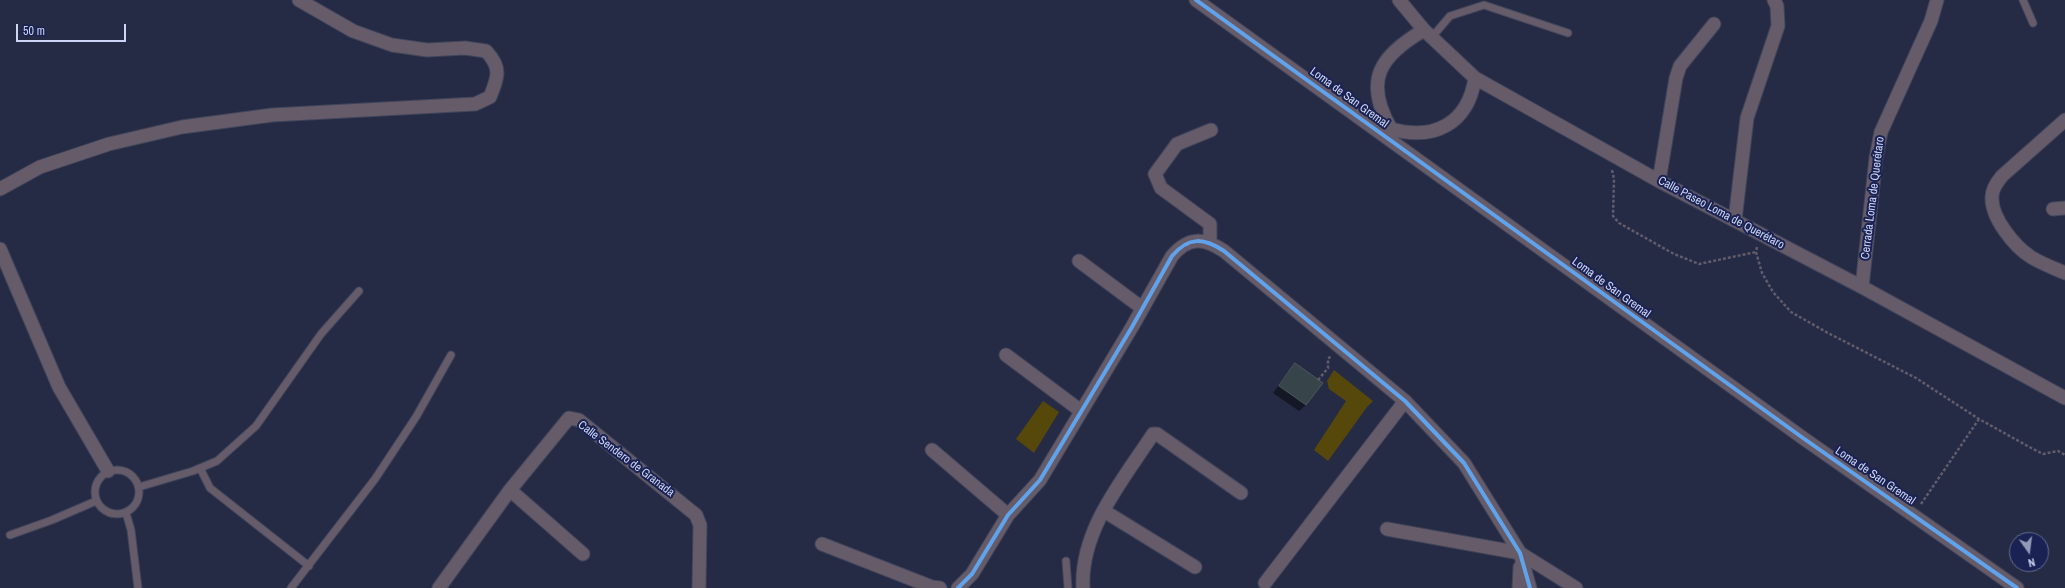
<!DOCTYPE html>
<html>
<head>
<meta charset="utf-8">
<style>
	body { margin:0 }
	#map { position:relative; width:2065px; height:588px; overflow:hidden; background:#262b45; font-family:"Archivo Narrow",sans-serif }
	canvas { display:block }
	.north { position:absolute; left:2009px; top:532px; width:40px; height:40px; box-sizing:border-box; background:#192252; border:1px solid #616a93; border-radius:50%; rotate:166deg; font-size:11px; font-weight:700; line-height:16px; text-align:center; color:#ccd5f4 }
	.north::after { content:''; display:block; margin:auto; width:14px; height:18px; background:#929ab7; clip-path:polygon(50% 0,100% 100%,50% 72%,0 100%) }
	.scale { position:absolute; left:16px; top:24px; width:110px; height:18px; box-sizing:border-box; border:2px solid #ccd5f4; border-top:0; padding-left:5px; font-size:12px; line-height:14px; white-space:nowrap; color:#ccd5f4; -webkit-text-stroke:3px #192252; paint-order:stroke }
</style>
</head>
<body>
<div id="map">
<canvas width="2065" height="588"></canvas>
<div class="north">N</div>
<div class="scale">50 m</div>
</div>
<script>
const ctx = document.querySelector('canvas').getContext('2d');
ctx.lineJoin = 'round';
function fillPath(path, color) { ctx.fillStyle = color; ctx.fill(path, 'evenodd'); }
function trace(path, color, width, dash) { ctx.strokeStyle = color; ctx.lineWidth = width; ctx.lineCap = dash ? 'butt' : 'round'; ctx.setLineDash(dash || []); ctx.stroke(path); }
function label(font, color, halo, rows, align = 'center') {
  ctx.font = font + ' "Archivo Narrow",sans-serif'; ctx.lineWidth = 4; ctx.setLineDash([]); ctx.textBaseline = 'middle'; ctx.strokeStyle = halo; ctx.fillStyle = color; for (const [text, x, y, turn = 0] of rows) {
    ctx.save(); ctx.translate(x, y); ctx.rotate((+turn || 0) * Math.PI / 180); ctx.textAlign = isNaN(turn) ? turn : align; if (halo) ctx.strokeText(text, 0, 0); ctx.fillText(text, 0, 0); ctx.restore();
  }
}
fillPath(new Path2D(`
	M1334 370 1373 401 1367 407 1328 461 1314 450 1346 401 1329 389 1327 381Z
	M1043 401 1059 412 1034 453 1016 439Z`), '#56470b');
fillPath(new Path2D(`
	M1295 364 1306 405 1299 411 1273 393Z`), '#0007');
const building = new Path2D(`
	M1295 363 1323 383 1306 405 1279 386Z`);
fillPath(building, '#37454a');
trace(building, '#4b575c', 1);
const lane = new Path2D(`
	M2023 0 2033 23
	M1432 37 1450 16 1484 5 1568 33
	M200 468 210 488 309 566
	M95 492a22 22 0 1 1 44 0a22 22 0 1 1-44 0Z
	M139 487 193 471 217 461 256 426 321 334 359 291
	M126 513 131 530 138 588
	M10 535 52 520 96 501
	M1066 561 1068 588
	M291 588 375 479 416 417 451 355`);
const street = new Path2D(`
	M1196 0 1803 438 2017 588
	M1399 0 1424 30 1475 78 1659 181 1862 287 2065 398
	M1424 30C1380 56 1363 80 1391 129 1434 141 1468 124 1475 78
	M2065 120 2002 176C1997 182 1992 189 1992 197 1991 218 2015 247 2031 257 2042 264 2054 268 2065 273
	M1659 181 1676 78 1680 66 1714 24
	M0 189 40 167 109 144 182 127 272 115 475 104 490 97C498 77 502 68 486 51L465 48 427 50 392 45 353 31 299 0
	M2053 209 2065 208
	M1735 220 1747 118 1778 26 1777 6 1774 0
	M1210 242V224L1161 188 1155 174 1177 144 1211 130
	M0 249 59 387 108 471
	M1079 261 1142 308
	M1862 287 1876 158 1881 132 1931 21 1937 0
	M1006 355 1081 411
	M932 450 1008 515
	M510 490 583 554
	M1104 511 1195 567
	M1387 529 1520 553 1576 588
	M822 544 932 587 940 588
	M1265 583 1405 401
	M439 588 510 490 569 418 579 420 696 515 700 525 699 588
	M958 588 972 574 1008 515 1040 480 1132 327 1172 256C1189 236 1204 238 1224 251L1405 401 1464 463 1520 553 1530 588
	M1083 588C1080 530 1123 480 1153 434H1157L1241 493
	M1519 588 1520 567`);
trace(lane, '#40455b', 9);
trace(street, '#40455b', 15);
trace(new Path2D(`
	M1612 170 1614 179 1613 216 1619 223 1674 254 1699 264 1756 252
	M1757 247 1756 252 1762 273 1773 292 1791 312 1828 333 1916 378 1979 419 2033 449 2043 454 2058 451 2065 455
	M1318 380 1328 368V359L1331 356
	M1921 504 1979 419`), '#615b6a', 2.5, [3, 2]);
trace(lane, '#665b69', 7);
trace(street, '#665b69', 13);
trace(new Path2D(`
	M1196 0 1803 438 2017 588
	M958 588 972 574 1008 515 1040 480 1132 327 1172 256C1189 236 1204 238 1224 251L1405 401 1464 463 1520 553 1530 588`), '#60a3ed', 4);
label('12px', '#ccd5f4', '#192252', [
	["Loma de San Gremal",1349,98,36],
	["Cerrada Loma de Querétaro",1873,198,-83],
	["Calle Paseo Loma de Querétaro",1721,213,28],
	["Loma de San Gremal",1611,288,36],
	["Calle Sendero de Granada",626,459,37],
	["Loma de San Gremal",1875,476,34]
]);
</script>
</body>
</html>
